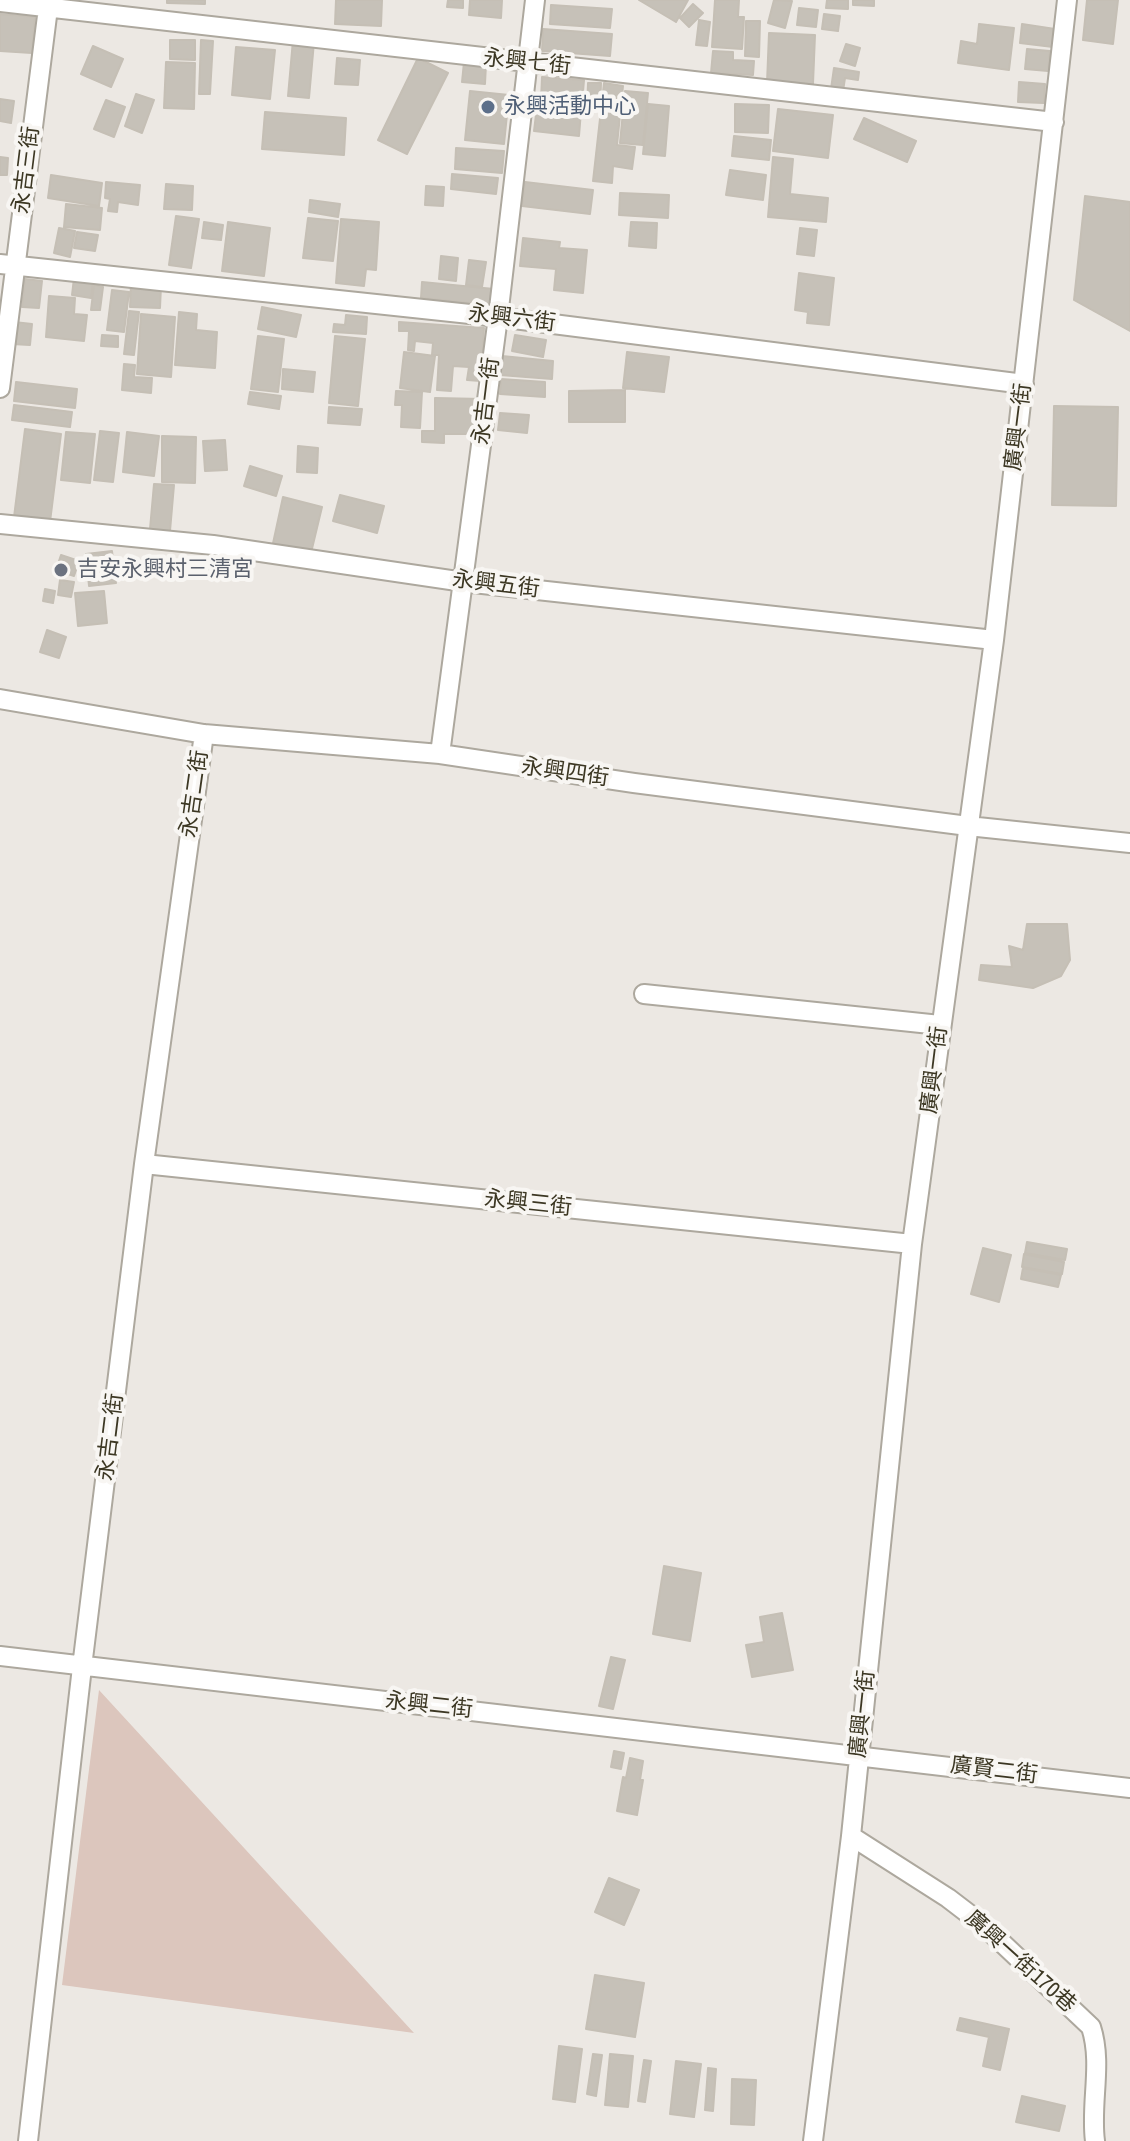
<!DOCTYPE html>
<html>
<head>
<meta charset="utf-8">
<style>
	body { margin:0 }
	canvas { display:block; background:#ece8e3 }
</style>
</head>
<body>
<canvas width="1130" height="2141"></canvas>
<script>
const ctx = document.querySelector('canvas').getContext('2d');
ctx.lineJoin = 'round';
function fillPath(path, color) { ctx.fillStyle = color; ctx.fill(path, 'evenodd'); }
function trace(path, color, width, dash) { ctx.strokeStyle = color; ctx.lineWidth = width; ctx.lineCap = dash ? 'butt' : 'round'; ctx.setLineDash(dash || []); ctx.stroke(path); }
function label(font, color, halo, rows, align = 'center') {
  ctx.font = font + ' "Archivo Narrow","Noto Sans TC",sans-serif'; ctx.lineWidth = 8; ctx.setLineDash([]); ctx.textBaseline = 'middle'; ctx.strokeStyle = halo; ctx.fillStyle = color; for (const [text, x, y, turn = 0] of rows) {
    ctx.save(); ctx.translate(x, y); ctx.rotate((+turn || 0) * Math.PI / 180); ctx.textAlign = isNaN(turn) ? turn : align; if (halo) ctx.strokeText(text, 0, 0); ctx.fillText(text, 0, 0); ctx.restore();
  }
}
fillPath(new Path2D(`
	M99 1690 414 2033 62 1985Z`), '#dcc6bd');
const building = new Path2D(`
	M167 0H205V4L167 3Z
	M336 0H382L381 26 335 24Z
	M448 0H463V8L447 7Z
	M470 0H502L501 18 469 15Z
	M639 0H688L676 22Z
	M715 0H739L738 17H744L742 49 712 47Z
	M774 0 792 1 785 28 768 23Z
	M827 0H848V9L826 8Z
	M853 0H874V6L853 5Z
	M1087 0H1118L1113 44 1083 40Z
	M693 4 703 13 689 27 680 18Z
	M551 5 612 9 610 28 550 24Z
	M799 8 818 10 816 27 797 25Z
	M0 14 35 17 32 53 0 51Z
	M824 14 840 16 838 31 822 29Z
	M699 20 710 22 707 46 696 45Z
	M746 21H760L759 57 745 56Z
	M979 24 1014 28 1009 70 958 63 961 41 977 44Z
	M1022 24 1055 29 1053 47 1020 43Z
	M543 29 612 34 610 56 542 51Z
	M769 33 815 35 813 84 767 83Z
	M170 40H195V60L170 59Z
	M201 40 213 41 210 94H199Z
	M293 40 314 42 309 98 288 96Z
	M846 44 860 48 855 66 840 61Z
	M93 46 123 59 111 87 81 74Z
	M236 47 275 50 270 99 232 95Z
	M1027 49 1050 51 1048 71 1025 69Z
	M713 51 733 52V60L754 61 753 75 711 73Z
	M337 58 360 60 358 85 335 84Z
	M418 58 448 73 407 154 378 140Z
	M166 62 195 63 194 109 164 108Z
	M464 62 486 64 485 84 462 82Z
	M834 68 859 72 858 80 845 78 843 91 831 89Z
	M542 77 584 80 582 104 541 101Z
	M1019 82 1045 84 1044 103 1018 102Z
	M588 83H601L600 109 587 108Z
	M604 83 623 86 617 145 635 147 632 169 613 166 612 183 593 181Z
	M470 91 509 95 504 144 465 140Z
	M625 91 648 93 643 145 620 143Z
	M136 94 154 100 142 133 125 126Z
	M0 99 14 101 11 123 0 121Z
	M106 100 125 107 114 137 94 129Z
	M648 104 669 106 665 156 643 154Z
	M735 104 769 105 768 133 735 132Z
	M537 106 581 111 579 136 534 131Z
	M778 109 833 115 828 158 773 151Z
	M265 112 346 118 344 155 262 149Z
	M864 118 916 141 907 162 854 139Z
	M734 136 771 140 769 160 732 156Z
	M456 148 504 151 502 173 455 169Z
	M0 157 8 158 7 175H0Z
	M773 157 793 159 790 194 828 198 826 222 768 217Z
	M730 170 766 175 763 200 726 195Z
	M452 174 498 178 496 194 451 189Z
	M51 175 102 183 99 206 48 198Z
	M106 182 140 185 138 205 118 202 117 212 108 211 110 199 105 198Z
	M525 182 593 190 590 214 522 206Z
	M166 184 193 186 192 210 164 209Z
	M426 186 444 187 443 206 425 205Z
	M620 193 669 195 668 218 619 215Z
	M1085 196 1130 202V331L1074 300Z
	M310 200 340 204 338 217 309 212Z
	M66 204 102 208 100 230 64 227Z
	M176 216 199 219 191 268 169 265Z
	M308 218 338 221 333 261 303 258Z
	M341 219 379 222 376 270 366 269 364 286 336 283Z
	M204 222 223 225 221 240 202 238Z
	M228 222 270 228 264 276 222 271Z
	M631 222 657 223 656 248 629 246Z
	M59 228 75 231 70 257 54 253Z
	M800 228 817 230 814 256 797 254Z
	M77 232 98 235 95 251 74 248Z
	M523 238 560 242 559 248 587 250 583 293 554 290 556 269 520 266Z
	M441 256 458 258 456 281 439 279Z
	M469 260 486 262 482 287 466 285Z
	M799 273 834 278 829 325 807 323 808 312 795 310Z
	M74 278 93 282 91 298 72 295Z
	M25 279 42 281 39 308 22 307Z
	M422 282 494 289 492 305 421 298Z
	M131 284 161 286 160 308 130 307Z
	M94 285 103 287 100 310H91Z
	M112 290 129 292 124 332 107 330Z
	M49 296 75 298 74 314 87 315 84 341 46 337Z
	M262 307 301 315 296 337 258 329Z
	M129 311 139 312 134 355 124 354Z
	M179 312 197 314 196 330 217 332 215 368 175 365Z
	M141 314 175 317 171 377 137 374Z
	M346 315 367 317 366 334 333 332 334 324 345 325Z
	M14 322 32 324 30 345 12 344Z
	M399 322 484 328 481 381 467 380 469 367 453 366 451 391 437 390 439 355H432L433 343 415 341 414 351 408 350 409 331H399Z
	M102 335 118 336V347L101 346Z
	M515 335 546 340 543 357 512 351Z
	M258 336 284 339 278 392 251 389Z
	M335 336 365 339 358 406 329 403Z
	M404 352 435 356 430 392 400 388Z
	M627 352 669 357 664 392 623 388Z
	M502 356 553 361 552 379 500 375Z
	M124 364 135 365 134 377 152 378 151 393 122 390Z
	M283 369 315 372 313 392 282 389Z
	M501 379 545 382V397L500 394Z
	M16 382 77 389 75 408 14 401Z
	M625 390V422H569V391Z
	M396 391 422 392 420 428 401 427 402 405H395Z
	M250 392 281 396 279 409 248 404Z
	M435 398 483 399 476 434H444V443L422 442V431H435Z
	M14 405 72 412 70 427 12 420Z
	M1054 406 1118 407 1116 506 1052 505Z
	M329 407 362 409 360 425 328 423Z
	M500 413 529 415 527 433 498 430Z
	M25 429 61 434 50 522 14 517Z
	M100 431 119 433 113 482 94 480Z
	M66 432 95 434 90 483 61 480Z
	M127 432 159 436 154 476 123 472Z
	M162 436 196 437 195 483 162 482Z
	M225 440 227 470 205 471 203 441Z
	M298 446 318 448 317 473 297 472Z
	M250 466 282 476 276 496 244 486Z
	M154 484 174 485 170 531 150 529Z
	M340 495 384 506 377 533 333 521Z
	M283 497 322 507 310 557 272 548Z
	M112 551 116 583 89 586 86 554Z
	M61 555 79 561 74 576 56 570Z
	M60 580 74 582 71 597 58 595Z
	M45 589 55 591 53 603 43 601Z
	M104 591 107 623 78 626 75 593Z
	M47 630 66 637 59 658 40 652Z
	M1027 924H1067L1070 960 1061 976 1033 988 979 980 981 965 1012 967 1009 946 1023 950Z
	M1027 1242 1067 1249 1065 1260 1025 1253Z
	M983 1248 1011 1255 999 1302 971 1294Z
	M1024 1254 1064 1262 1062 1274 1022 1267Z
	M1023 1268 1061 1275 1058 1287 1021 1279Z
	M664 1566 701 1573 690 1641 653 1634Z
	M782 1613 793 1670 752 1677 746 1645 764 1642 760 1617Z
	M611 1657 625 1660 613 1709 599 1706Z
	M614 1751 624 1753 621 1769 611 1767Z
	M630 1758 643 1761 640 1780H643L637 1815 617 1811 623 1777 626 1778Z
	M609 1878 639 1890 624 1925 595 1912Z
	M595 1975 644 1983 635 2037 586 2029Z
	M960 2018 1009 2029 1000 2070 983 2066 989 2037 957 2030Z
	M559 2046 582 2049 575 2102 553 2099Z
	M593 2054 602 2055 596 2096 587 2094Z
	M610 2054 633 2056 628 2107 605 2105Z
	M644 2060 651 2061 645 2102 638 2101Z
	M676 2061 701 2064 694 2117 670 2114Z
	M708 2068 716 2069 713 2111 705 2110Z
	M732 2079 756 2080 754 2125 731 2124Z
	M1022 2096 1065 2106 1059 2131 1016 2122Z`);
fillPath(building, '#c6c1b8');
trace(building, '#c5bfb5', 2);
const street = new Path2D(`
	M0 2 1054 122
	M0 264 498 317 1024 384
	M0 388 49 0
	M0 524 213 545 464 582 994 640
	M0 699 204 734 440 754 634 783 968 826 1130 843
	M440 754 498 317 535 0
	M644 994 940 1025
	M144 1164 912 1244
	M0 1656 1130 1788
	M851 1836 948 1898 982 1924 1091 2027C1103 2064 1090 2103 1095 2141
	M28 2141 82 1667 144 1164 204 734
	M813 2141 851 1836 912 1244 994 640 1067 0`);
trace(street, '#ada89e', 22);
trace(street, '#fff', 18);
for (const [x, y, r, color] of [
	[488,107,8,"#5c6f8a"],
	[61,570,8,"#6b7280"]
]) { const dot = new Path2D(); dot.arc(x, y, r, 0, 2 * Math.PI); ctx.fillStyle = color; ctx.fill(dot); trace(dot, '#f8f6f3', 3); }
label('22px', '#3c3723', '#f8f6f3', [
	["永興七街",527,63,6],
	["永吉三街",27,170,-83],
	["永興六街",512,319,7],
	["永吉一街",487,401,-83],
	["廣興一街",1019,427,-83],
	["永興五街",496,585,7],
	["永興四街",565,773,8],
	["永吉二街",195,794,-82],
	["廣興一街",935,1070,-83],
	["永興三街",528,1204,6],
	["永吉二街",111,1437,-83],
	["永興二街",429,1706,6],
	["廣興一街",863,1714,-84],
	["廣賢二街",994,1771,7],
	["廣興一街170巷",1020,1962,42]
]);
label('22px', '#4e5e75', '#f8f6f3', [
	["永興活動中心",504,107]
], 'left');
label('22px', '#5b616d', '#f8f6f3', [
	["吉安永興村三清宮",77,570]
], 'left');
</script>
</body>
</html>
